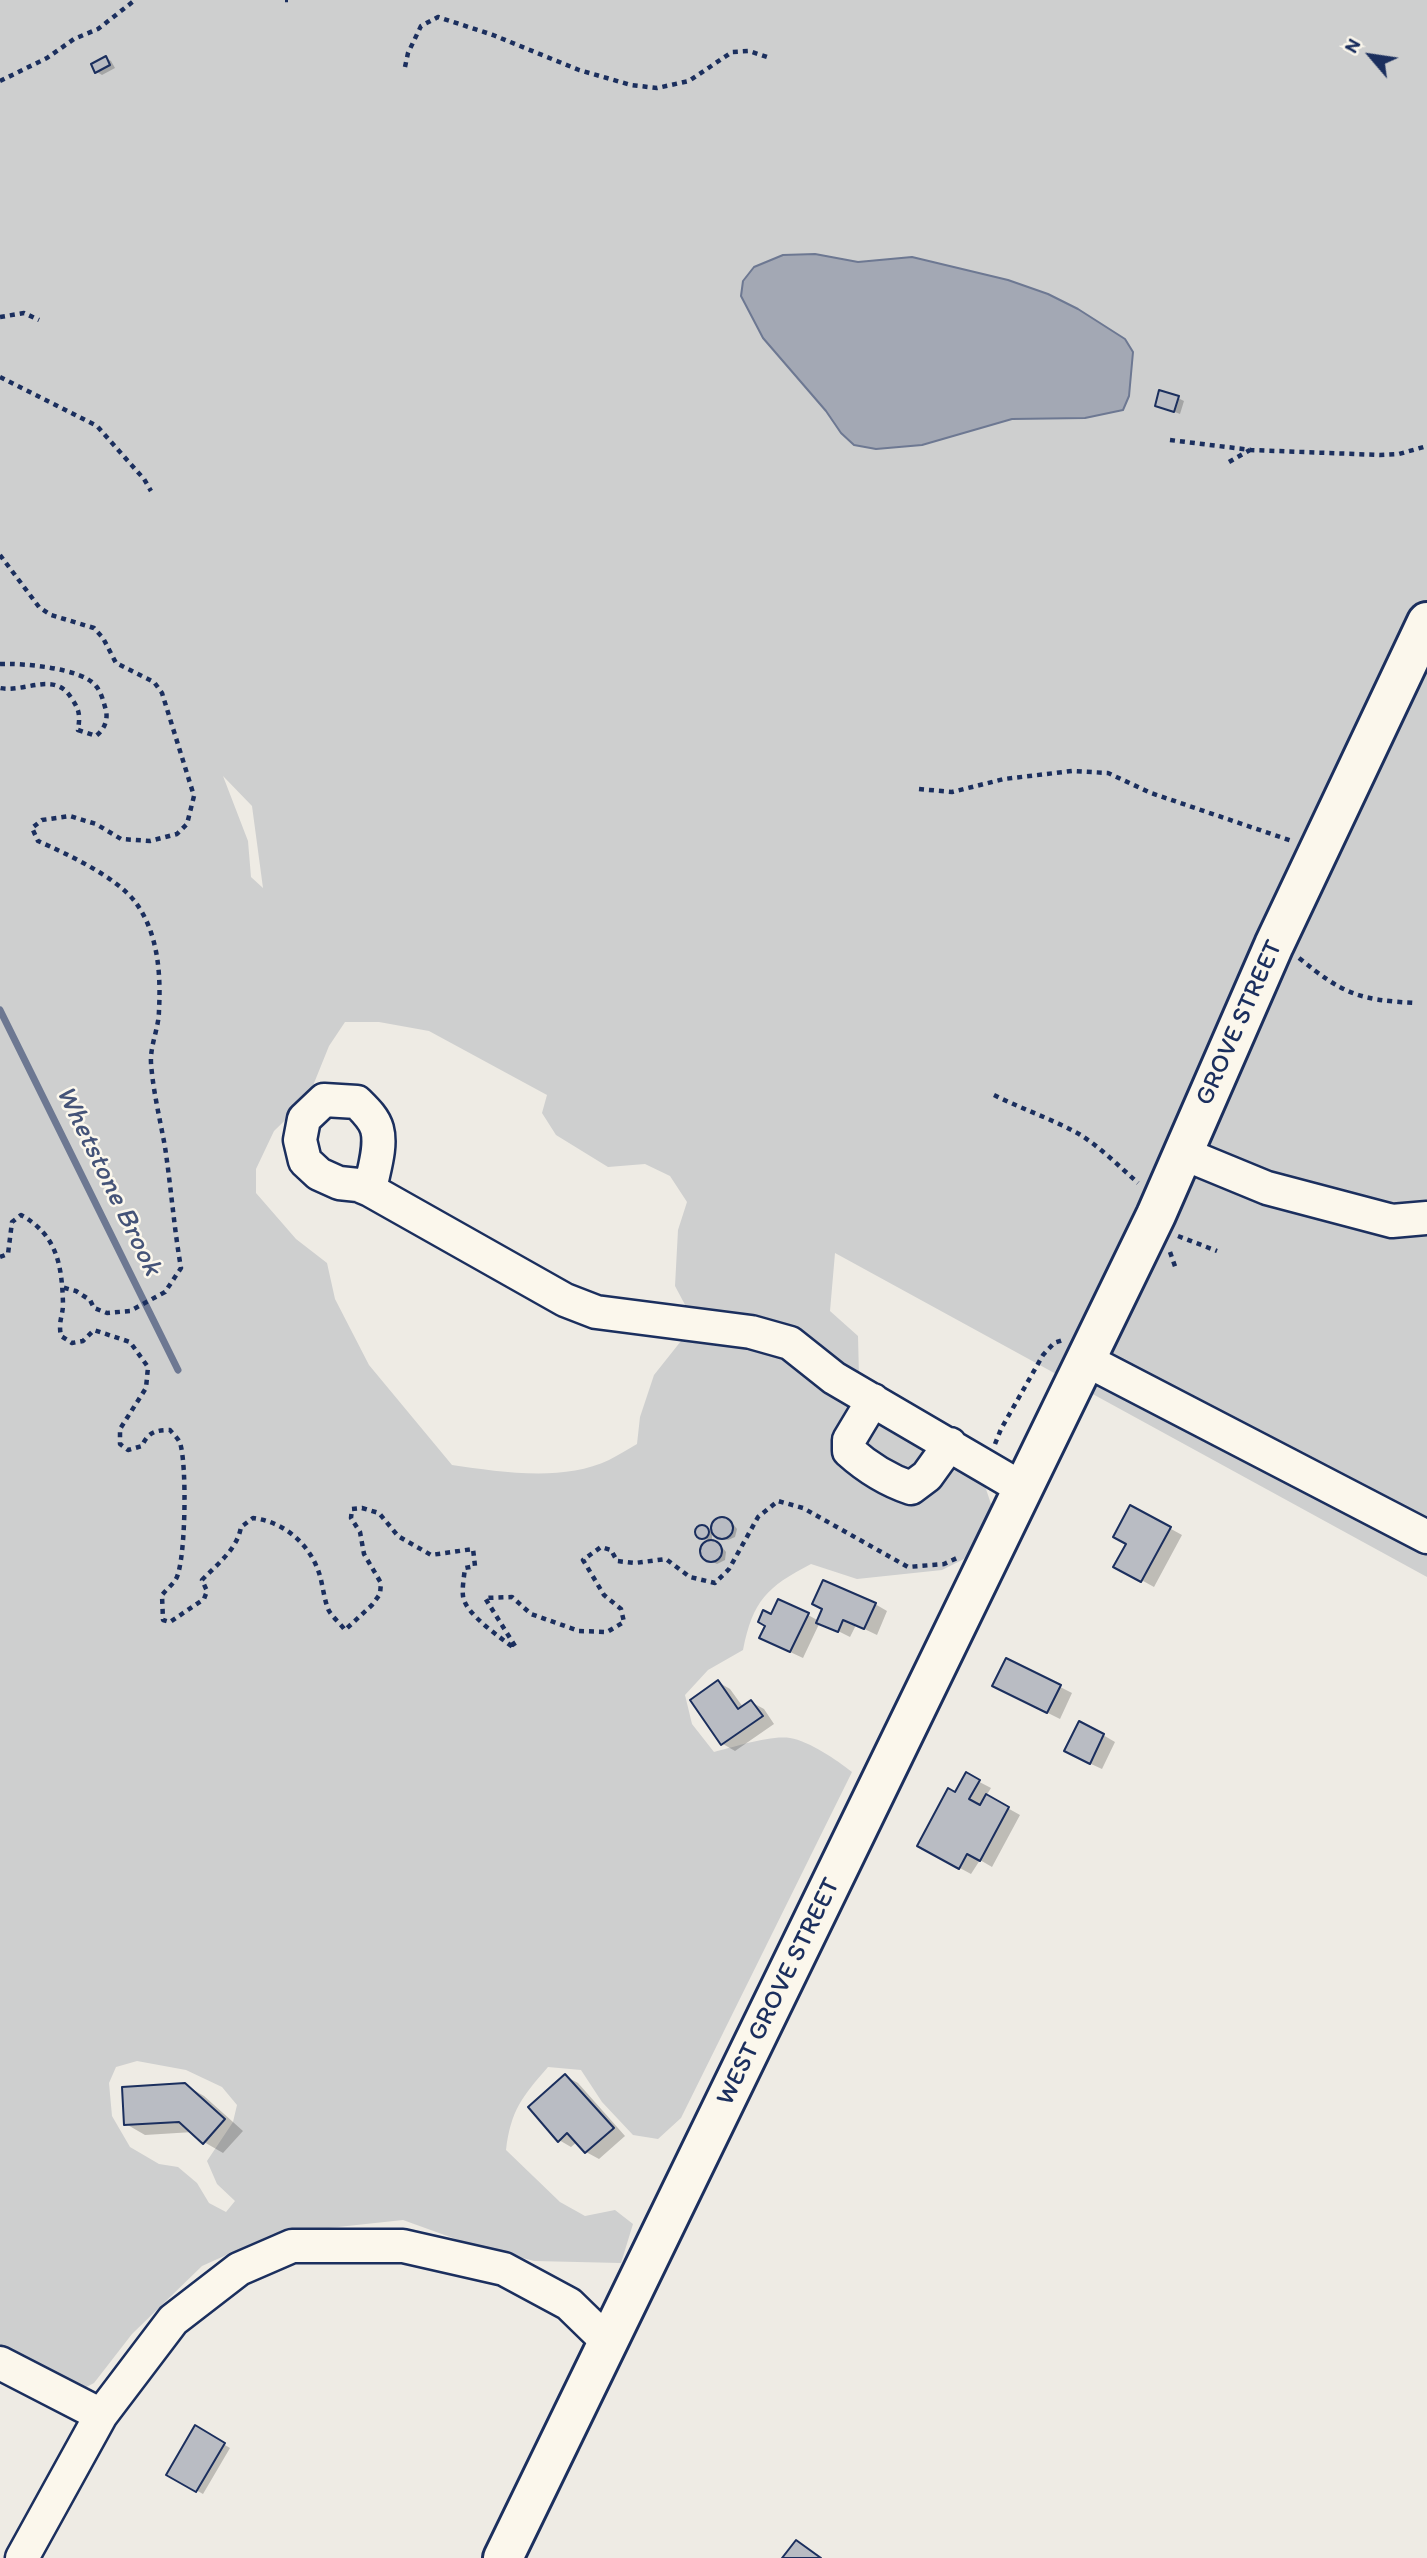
<!DOCTYPE html>
<html>
<head>
<meta charset="utf-8">
<style>
	body { margin:0 }
	#map { position:relative; width:1427px; height:2558px; overflow:hidden; background:#eeebe4; font-family:Itim,sans-serif }
	canvas { display:block }
	.north { position:absolute; left:1336px; top:21px; width:70px; height:70px; -webkit-text-stroke:5px #fbf7ec; paint-order:stroke; rotate:299deg; font-size:19px; font-weight:700; line-height:28px; text-align:center; color:#1b2f5e }
	.north::after { content:''; display:block; margin:auto; width:24px; height:32px; background:#1b2f5e; clip-path:polygon(50% 0,100% 100%,50% 72%,0 100%) }
</style>
</head>
<body>
<div id="map">
<canvas width="1427" height="2558"></canvas>
<div class="north">N</div>
</div>
<script>
const ctx = document.querySelector('canvas').getContext('2d');
ctx.lineJoin = 'round';
function fillPath(path, color) { ctx.fillStyle = color; ctx.fill(path, 'evenodd'); }
function trace(path, color, width, dash) { ctx.strokeStyle = color; ctx.lineWidth = width; ctx.lineCap = dash ? 'butt' : 'round'; ctx.setLineDash(dash || []); ctx.stroke(path); }
function label(font, color, halo, rows, align = 'center') {
  ctx.font = font + ' Itim,sans-serif'; ctx.lineWidth = 5; ctx.setLineDash([]); ctx.textBaseline = 'middle'; ctx.strokeStyle = halo; ctx.fillStyle = color; for (const [text, x, y, turn = 0] of rows) {
    ctx.save(); ctx.translate(x, y); ctx.rotate((+turn || 0) * Math.PI / 180); ctx.textAlign = isNaN(turn) ? turn : align; if (halo) ctx.strokeText(text, 0, 0); ctx.fillText(text, 0, 0); ctx.restore();
  }
}
fillPath(new Path2D(`
	M0 0H1427V1577L835 1253 830 1311 858 1336 860 1417H882L962 1448 986 1489 995 1516 964 1559 942 1570 857 1579 811 1564C767 1587 753 1600 743 1650L708 1670 685 1695 692 1724 714 1752C734 1747 770 1735 790 1738 809 1741 837 1760 852 1772L681 2118 658 2139 633 2135 602 2102 581 2070 548 2067C522 2097 511 2110 506 2150L560 2202 585 2216 615 2210 633 2224 621 2263 534 2261 464 2242 403 2220 273 2234 202 2266 132 2334 94 2383 75 2393 0 2351ZM223 776 252 806 263 888 251 877 248 841ZM345 1022H379L429 1031 547 1095 542 1113 556 1135 608 1167 645 1164 670 1176 687 1202 678 1230 675 1286 691 1316 681 1341 654 1375 640 1417 637 1444C628 1449 619 1455 609 1460 563 1482 501 1472 452 1465L369 1365 335 1299 327 1263 296 1239 256 1193V1169L274 1131 308 1098 329 1046ZM137 2061 186 2070 222 2087 237 2105 233 2122 207 2161 217 2184 235 2201 226 2212 209 2203 197 2183 178 2167 159 2164 130 2147 112 2116 109 2083 116 2067Z`), '#cecfcf');
const water = new Path2D(`
	M815 254 858 262 912 257 1008 280 1048 294 1078 309 1125 339 1133 352 1129 396 1123 410 1085 418 1012 419 922 445 876 449 854 445 841 433 826 411 763 338 741 296 743 281 754 267 783 255Z`);
fillPath(water, '#a3a8b4');
trace(water, '#6d7892', 2);
fillPath(new Path2D(`
	M106 58 111 61 115 68 102 75 97 72Z
	M1178 398 1184 401 1180 414 1157 405Z
	M1131 1507 1182 1535 1154 1587 1116 1566 1128 1543Z
	M721 1519 733 1524 737 1529 735 1537 728 1540 716 1534 713 1530 716 1521Z
	M701 1527 712 1532V1539L710 1541 698 1536 697 1533Z
	M710 1542 722 1547 726 1552 725 1560 717 1564 705 1558 702 1550Z
	M875 1604 887 1611 877 1635 856 1625 850 1637 820 1622 803 1658 773 1644 772 1616 808 1615 819 1621Z
	M1007 1660 1072 1693 1060 1719 1006 1692Z
	M718 1682 730 1689 743 1707 751 1702 764 1709 774 1724 735 1751 723 1744 692 1700Z
	M1103 1735 1115 1742 1102 1769 1078 1758Z
	M966 1775 991 1788 986 1796 1020 1815 992 1867 980 1860 971 1874 919 1846 956 1794Z
	M565 2076 578 2083 625 2136 599 2159 586 2152 577 2142 571 2147 559 2140Z
	M185 2085 204 2096 243 2131 223 2153 204 2142 193 2132 145 2135 126 2124Z
	M196 2428 230 2448 203 2494 168 2474Z`), '#0003');
trace(new Path2D(`
	M0 1010 178 1370`), '#6d7892', 7);
const building = new Path2D(`
	M106 56 110 65 95 73 91 64Z
	M1159 390 1179 396 1174 412 1155 406Z
	M1130 1505 1171 1527 1141 1582 1113 1567 1126 1544 1113 1537Z
	M711 1528a11 11 0 1 1 22 0a11 11 0 1 1-22 0Z
	M695 1532a7 7 0 1 1 14 0a7 7 0 1 1-14 0Z
	M700 1551a11 11 0 1 1 22 0a11 11 0 1 1-22 0Z
	M823 1580 876 1603 864 1629 843 1620 838 1632 816 1623 822 1609 812 1604Z
	M778 1599 809 1613 790 1652 759 1638 765 1626 758 1622 763 1610 771 1614Z
	M1006 1658 1061 1685 1047 1713 992 1686Z
	M718 1680 738 1709 751 1700 763 1716 721 1745 690 1700Z
	M1079 1721 1104 1734 1090 1764 1064 1751Z
	M966 1772 980 1780 969 1799 980 1805 986 1794 1009 1807 980 1861 967 1854 959 1869 917 1846 948 1788 955 1792Z
	M565 2074 614 2128 585 2153 567 2133 558 2142 528 2107Z
	M185 2083 225 2119 203 2144 179 2122 124 2125 122 2087Z
	M195 2425 225 2443 196 2492 166 2475Z
	M796 2540 821 2558H782Z`);
fillPath(building, '#b9bcc3');
trace(building, '#1b2f5e', 2);
const minor = new Path2D(`
	M1182 1153 1267 1188 1392 1221 1427 1218
	M370 1190C373 1172 382 1147 377 1129 374 1118 364 1109 357 1102L324 1100 304 1119 300 1140 305 1161 319 1174 339 1183 358 1185 370 1190 565 1300 596 1312 751 1332 790 1343 834 1378 1022 1488
	M1086 1360 1427 1537
	M873 1400 849 1440V1451C868 1468 887 1480 911 1488L927 1476 950 1444
	M0 2363 101 2415
	M22 2558 101 2415 173 2320 239 2269 292 2246H403L504 2269 569 2304 608 2342`);
const major = new Path2D(`
	M503 2558 1156 1215 1274 945 1427 622`);
trace(minor, '#1b2f5e', 37);
trace(major, '#1b2f5e', 44);
trace(new Path2D(`
	M285 0H288
	M405 67 408 53 421 26 438 17 493 35 579 70 631 85 657 88 689 81 732 52 749 51 770 58
	M0 81 47 58 74 39 98 29 135 0
	M0 317 24 313 39 320
	M0 377 97 426 144 479 151 491
	M1170 440 1251 450 1380 455 1399 454 1427 446
	M1229 462 1250 450
	M0 555 39 607 51 615 94 628 103 638 116 663 154 682 162 693 194 796 187 824 177 834 150 841 121 839 96 824 70 816 42 820 32 828 38 841C67 854 117 877 136 903 158 933 161 974 159 1010 159 1028 150 1045 151 1063 153 1091 160 1119 165 1147 171 1187 174 1228 181 1268L165 1292 130 1311 107 1313 94 1308 90 1300 76 1291 61 1287
	M0 664C22 663 82 668 96 686 101 692 103 700 105 707 109 718 105 729 96 736L78 730C80 716 80 711 72 699 55 670 26 693 0 688
	M919 789 952 792 1004 779 1072 771 1108 773 1151 793 1292 841
	M1299 958C1343 994 1359 1000 1415 1003
	M994 1095C1022 1109 1052 1119 1079 1134 1100 1147 1119 1166 1138 1183
	M1178 1236 1217 1251
	M1170 1252 1176 1269
	M0 1257 8 1254 12 1222 21 1215C57 1235 62 1265 63 1304 63 1316 58 1321 61 1336L72 1343 83 1341 94 1330 130 1342 148 1367 146 1388 120 1429V1444L128 1450 142 1446C148 1432 156 1430 170 1430 173 1434 178 1438 180 1443 187 1463 186 1561 176 1579 173 1584 166 1590 162 1595L163 1620 170 1622 204 1599 207 1591 202 1580C217 1564 237 1550 241 1527L253 1518C285 1522 311 1545 320 1576 323 1587 324 1598 328 1609 331 1616 340 1623 345 1630L372 1605 380 1594 381 1583 364 1554 360 1532 351 1518 352 1509 362 1508 379 1513 398 1536 431 1555 473 1549 475 1566 465 1568C464 1577 462 1588 463 1596 465 1614 500 1637 514 1648L515 1646 485 1598 512 1597 531 1614 579 1631 607 1632 624 1622 621 1609 604 1595 583 1560 601 1547 611 1550 617 1561 635 1563 666 1559 690 1577 715 1583 729 1569 758 1517 778 1501 803 1508 908 1567 944 1564 957 1558
	M995 1444 1001 1429 1043 1355 1054 1343 1063 1340`), '#1b2f5e', 4.5, [5, 5]);
trace(minor, '#fbf7ec', 32);
trace(major, '#fbf7ec', 38);
label('26px', '#1b2f5e', '#fbf7ec', [
	["GROVE STREET",1240,1023,-66],
	["WEST GROVE STREET",779,1992,-64]
]);
label('italic 28px', '#445378', '#fbf7ec', [
	["Whetstone Brook",108,1181,64]
]);
</script>
</body>
</html>
